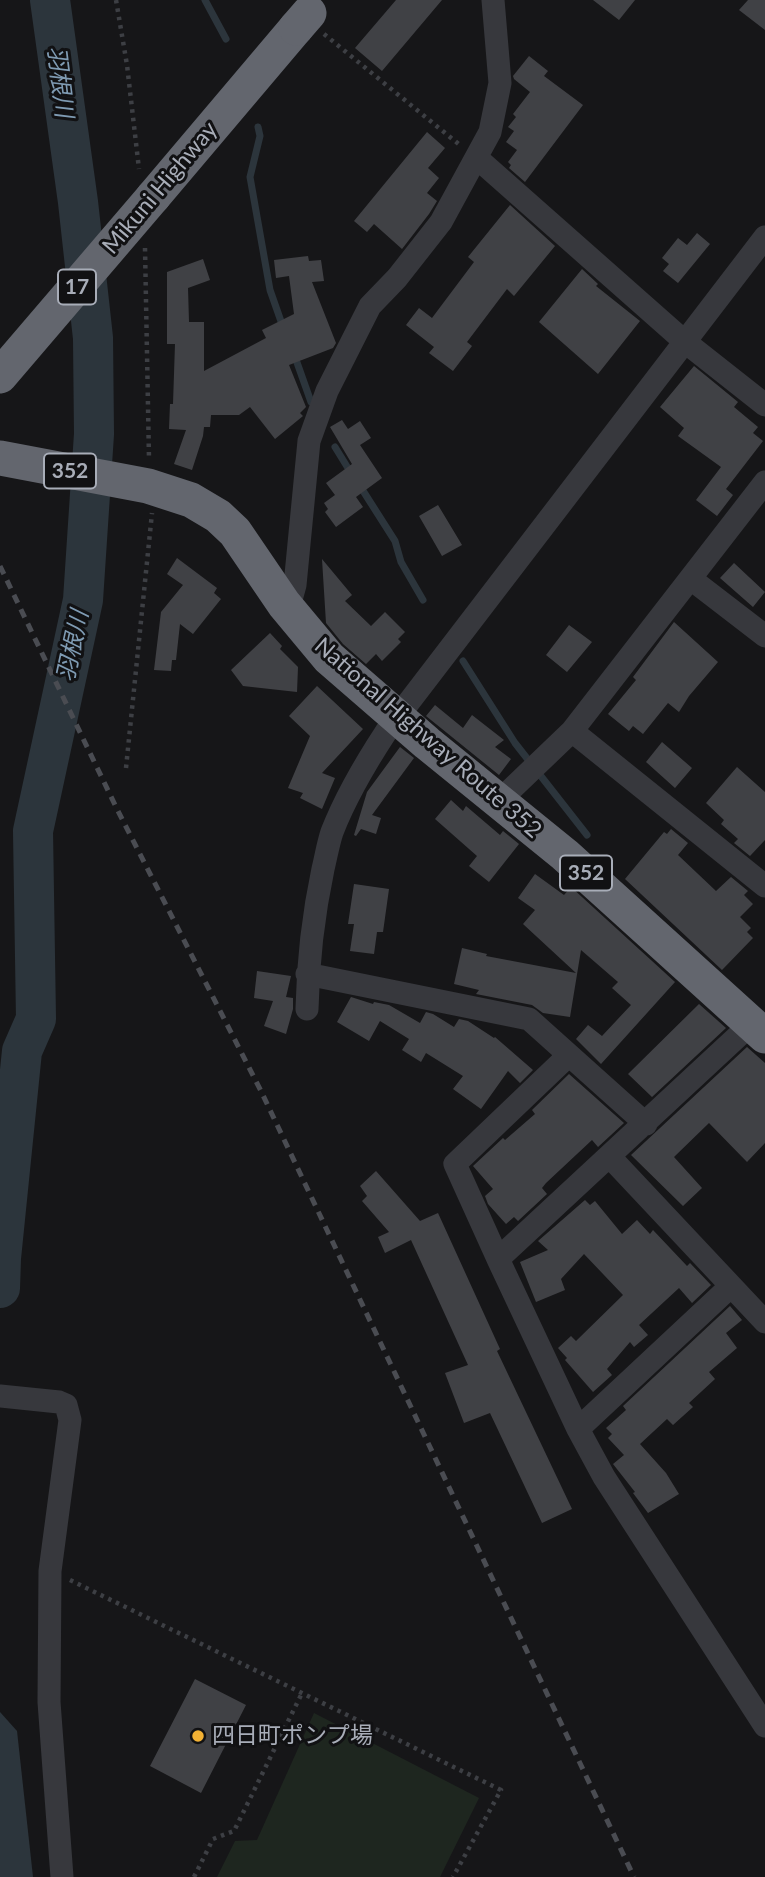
<!DOCTYPE html>
<html>
<head>
<meta charset="utf-8">
<style>
	body { margin:0 }
	canvas { display:block; background:#161618 }
</style>
</head>
<body>
<canvas width="765" height="1877"></canvas>
<script>
const ctx = document.querySelector('canvas').getContext('2d');
ctx.lineJoin = 'round';
function fillPath(path, color) { ctx.fillStyle = color; ctx.fill(path, 'evenodd'); }
function trace(path, color, width, dash) { ctx.strokeStyle = color; ctx.lineWidth = width; ctx.lineCap = dash ? 'butt' : 'round'; ctx.setLineDash(dash || []); ctx.stroke(path); }
function label(font, color, halo, rows, align = 'center') {
  ctx.font = font + ' Lato,"Noto Sans JP",sans-serif'; ctx.lineWidth = 6; ctx.setLineDash([]); ctx.textBaseline = 'middle'; ctx.strokeStyle = halo; ctx.fillStyle = color; for (const [text, x, y, turn = 0] of rows) {
    ctx.save(); ctx.translate(x, y); ctx.rotate((+turn || 0) * Math.PI / 180); ctx.textAlign = isNaN(turn) ? turn : align; if (halo) ctx.strokeText(text, 0, 0); ctx.fillText(text, 0, 0); ctx.restore();
  }
}
fillPath(new Path2D(`
	M314 1713 479 1798 440 1877H217L235 1841 257 1840Z`), '#1e261f');
fillPath(new Path2D(`
	M0 1712 17 1731 33 1877H0Z`), '#2c353c');
trace(new Path2D(`
	M205 0 226 39
	M258 127 260 136 250 177 270 290 283 327
	M294 354 311 402
	M335 447 351 473
	M360 486 395 541 401 562 423 600
	M463 661 515 743 587 835`), '#2c353c', 7);
trace(new Path2D(`
	M0 1288 1 1258 22 1051 36 1019 33 831 83 600 94 434 93 338 78 202 50 0`), '#2c353c', 40);
fillPath(new Path2D(`
	M396 0H442L382 71 355 48Z
	M593 0H635L619 20Z
	M748 0H765V30L739 10Z
	M529 56 548 71 544 76 583 105 525 182 509 168 511 165 508 162 517 150 506 142 514 131 508 127 516 117 513 114 530 92 514 79 513 76Z
	M427 132 445 148 428 168 439 178 427 193 437 201 429 214 402 249 374 224 367 232 354 221Z
	M510 205 555 246 514 296 507 289 467 342 472 346 453 371 429 353 434 347 406 325 419 308 432 318 474 262 468 257Z
	M697 233 710 244 678 283 663 271 669 264 662 258 678 238 687 245Z
	M308 256 309 261 321 260 324 281 312 282 336 343 333 348 289 365 306 407 300 413 303 416 275 439 250 407 239 415H211L210 427H204L203 436 192 470 174 464 186 430 169 429 170 404H173L175 344H167V272L203 259 210 280 188 288 189 322H204V371L266 338 262 330 294 314 289 276 276 278 274 260Z
	M582 269 598 284 596 286 640 321 598 374 539 322Z
	M694 366 738 402 734 407 758 427 753 433 763 441 726 489 733 495 717 516 696 500 721 467 678 436 684 428 660 407Z
	M342 420 348 429 360 421 371 438 360 445 382 478 356 497 363 507 336 527 325 512 328 509 324 503 335 495 326 483 352 464 330 427Z
	M438 505 462 545 442 556 419 516Z
	M177 558 217 588 214 593 221 599 193 634 180 624 176 660H172L171 671 154 670 161 612 183 585 167 574Z
	M322 559 352 595 345 601 371 626 385 612 405 632 398 639 401 642 382 661 376 654 366 664 343 644 326 623Z
	M734 563 765 592 753 607 720 578Z
	M674 622 718 662 689 696 679 712 668 703 643 734 633 726 629 731 608 714 636 680 633 677Z
	M569 625 592 642 567 672 546 655Z
	M270 633 282 646 280 649 298 667 297 692 243 686 231 670Z
	M317 686 363 729 322 773 335 778 322 809 300 798 303 793 288 788 310 736 289 716Z
	M435 705 463 728 472 715 504 740 495 747 511 759 499 775 426 716Z
	M662 742 692 768 675 788 646 762Z
	M400 747 414 758 372 815 381 818 376 834 361 829 356 836 354 835 367 792Z
	M737 767 765 792V840L750 856 734 843 738 839 721 824 724 820 706 803Z
	M451 800 463 811 466 806 500 835 503 831 519 844 489 882 469 866 477 856 435 819Z
	M671 829 688 843 678 855 716 891 731 877 748 891 744 895 753 904 740 917 751 928 747 932 753 938 722 970 625 879 664 832 667 834Z
	M535 874 564 895 571 887 675 982 601 1064 576 1039 588 1025 602 1036 631 1005 612 988 618 982 581 950 570 1017 543 1013 532 1005 476 994 479 990 454 984 462 948 487 954 486 956 576 973 523 924 535 910 518 898Z
	M354 884 389 889 383 932H377L374 954 350 951 354 924H348Z
	M257 971 291 976 286 997 293 998V1009L286 1034 264 1026 273 1001 254 998Z
	M351 997 373 1004 374 1002 389 1005 420 1023 426 1012 433 1014 454 1027 459 1019 468 1021 494 1038 495 1037 533 1070 520 1083 508 1071 481 1109 453 1089 463 1076 426 1053 421 1062 402 1050 409 1039 380 1021 369 1041 337 1022Z
	M699 1004 726 1028 652 1097 628 1074Z
	M747 1047 765 1063V1143L747 1162 709 1123 674 1157 702 1188 683 1206 631 1155Z
	M569 1074 624 1123 598 1147 592 1140 546 1183 542 1188 547 1194 518 1221 514 1217 506 1224 488 1204 485 1196 493 1189 473 1166 503 1138 505 1140 535 1114 532 1110Z
	M376 1171 420 1221 438 1213 500 1349 497 1351 572 1509 542 1523 490 1413 464 1423 445 1373 468 1365 411 1240 385 1253 378 1237 389 1232 362 1201 367 1196 360 1186Z
	M585 1200 590 1205 595 1201 622 1234 637 1220 650 1234 653 1230 687 1266 690 1263 711 1285 692 1303 679 1288 639 1325 648 1335 634 1347 630 1342 607 1369 612 1375 593 1392 565 1360 567 1358 558 1348 571 1336 576 1341 623 1295 584 1254 561 1279 565 1290 536 1302 520 1262 548 1250 538 1241Z
	M730 1306 742 1320 726 1333 737 1348 709 1372 715 1379 689 1403 693 1407 673 1425 667 1419 640 1444 666 1473 679 1494 648 1513 633 1493 635 1492 613 1464 624 1455 608 1438 612 1434 606 1428 626 1410 623 1406Z
	M195 1679 246 1705 201 1793 150 1766Z`), '#404145');
trace(new Path2D(`
	M116 0 127 65 139 169
	M324 34 461 146
	M145 248 149 459
	M126 768 152 513
	M70 1580 501 1790 453 1877
	M194 1877 213 1839 234 1831 302 1693`), '#3d3f44', 4.5, [3.5, 5]);
trace(new Path2D(`
	M477 158 684 341 765 405
	M691 579 765 636
	M284 604 292 596 295 585 309 441 327 391 370 306 397 278 441 222 490 132 500 83 493 0
	M572 731 765 886
	M499 801 572 731 765 482
	M307 974 529 1019 646 1124
	M307 1009C308 961 313 916 323 869 326 857 328 844 332 832 346 796 365 764 386 732L765 237
	M750 1025 498 1259 578 1429 604 1477 765 1726
	M610 1157 765 1322
	M498 1259 455 1164 569 1055
	M0 1396 59 1402 66 1405 70 1420 50 1571 49 1702 62 1877
	M578 1429 731 1286`), '#37383d', 23);
trace(new Path2D(`
	M153 197 296 28
	M0 458 148 486 191 500 218 516 235 532 284 604 329 658 427 743 565 855 765 1036`), '#63666e', 35);
trace(new Path2D(`
	M0 566 116 807 261 1091 634 1877`), '#4a4c52', 5, [9, 7]);
trace(new Path2D(`
	M296 28 309 13
	M0 376 153 197`), '#63666e', 35);
for (const [x, y, r, color] of [
	[198,1736,7,"#f2b134"]
]) { const dot = new Path2D(); dot.arc(x, y, r, 0, 2 * Math.PI); ctx.fillStyle = color; ctx.fill(dot); trace(dot, '#111113', 2.5); }
for (const [x, y, w] of [
	[77,287,38],
	[70,471,52],
	[586,873,52]
]) { const box = new Path2D(); box.roundRect(x - w / 2, y - 17.5, w, 35, 5); ctx.fillStyle = '#111113'; ctx.fill(box); trace(box, '#a8adb8', 2); }
label('bold 21px', '#a8adb8', null, [
	["17",77,287],
	["352",70,471],
	["352",586,873]
]);
label('23px', '#a8adb8', '#111113', [
	["Mikuni Highway",160,188,-50],
	["National Highway Route 352",428,738,41]
]);
label('23px', '#a8adb8', '#111113', [
	["四日町ポンプ場",212,1736]
], 'left');
label('italic 24px', '#7f9bb3', '#111113', [
	["羽根川",60,82,83],
	["羽根川",73,646,-78]
]);
</script>
</body>
</html>
